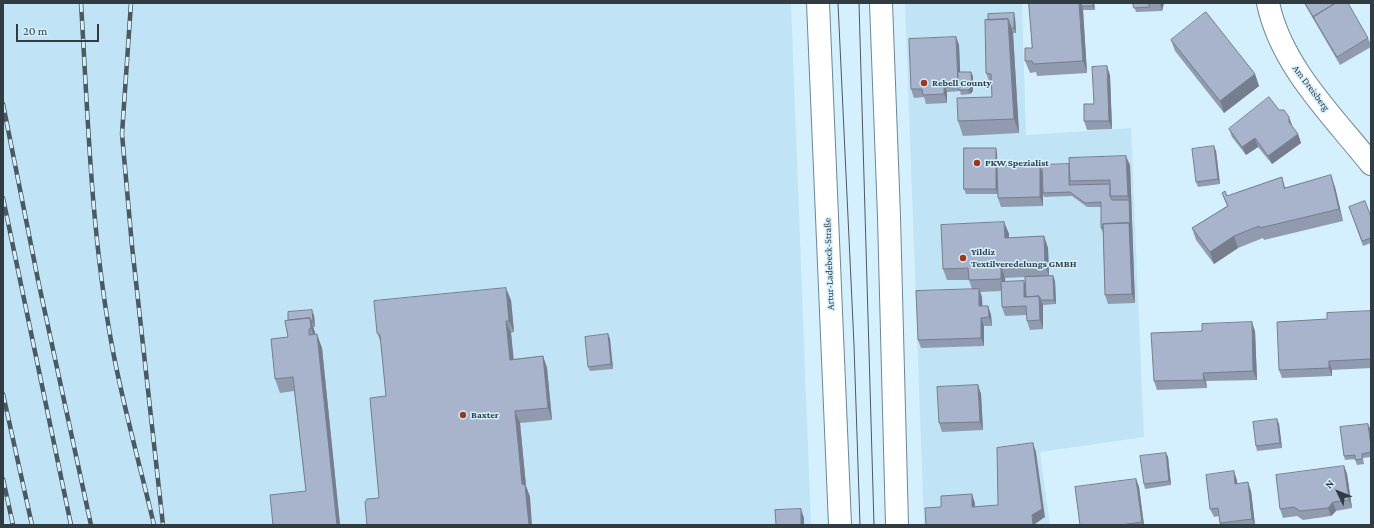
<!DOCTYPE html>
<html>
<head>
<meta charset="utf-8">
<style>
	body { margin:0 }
	#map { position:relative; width:1374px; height:528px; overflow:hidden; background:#d4f0fe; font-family:"Crimson Pro",serif }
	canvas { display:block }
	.frame { position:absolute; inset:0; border:4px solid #313c42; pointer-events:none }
	.north { position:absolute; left:1318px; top:472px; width:40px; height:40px; -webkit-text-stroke:3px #d4f0fe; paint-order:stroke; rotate:313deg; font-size:11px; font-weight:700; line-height:16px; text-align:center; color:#313c42 }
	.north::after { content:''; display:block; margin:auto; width:14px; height:18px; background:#313c42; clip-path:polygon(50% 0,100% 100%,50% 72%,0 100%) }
	.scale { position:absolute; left:16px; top:24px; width:83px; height:18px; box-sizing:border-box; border:2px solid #313c42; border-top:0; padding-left:5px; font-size:12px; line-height:14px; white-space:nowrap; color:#313c42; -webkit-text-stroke:3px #d4f0fe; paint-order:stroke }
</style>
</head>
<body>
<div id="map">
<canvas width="1374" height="528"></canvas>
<div class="frame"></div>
<div class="north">N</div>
<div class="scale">20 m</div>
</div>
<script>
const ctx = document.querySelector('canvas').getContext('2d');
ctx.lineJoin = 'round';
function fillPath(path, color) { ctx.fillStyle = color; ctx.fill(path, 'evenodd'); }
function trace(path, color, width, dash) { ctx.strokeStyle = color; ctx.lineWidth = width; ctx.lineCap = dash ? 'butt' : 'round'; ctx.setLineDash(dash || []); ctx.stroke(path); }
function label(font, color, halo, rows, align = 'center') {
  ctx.font = font + ' "Crimson Pro",serif'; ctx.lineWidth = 3; ctx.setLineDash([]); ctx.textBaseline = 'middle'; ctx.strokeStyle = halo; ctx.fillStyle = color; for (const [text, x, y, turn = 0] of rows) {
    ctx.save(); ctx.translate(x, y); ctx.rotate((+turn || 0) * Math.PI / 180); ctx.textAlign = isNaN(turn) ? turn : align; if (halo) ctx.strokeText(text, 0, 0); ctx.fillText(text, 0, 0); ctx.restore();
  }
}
fillPath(new Path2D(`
	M3 3H791L811 525H3Z
	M905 3H1022L1026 135 1131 128 1144 437 1040 452 1050 525H924Z`), '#c0e4f5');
const street = new Path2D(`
	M1268 3C1281 66 1332 115 1371 164`);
const secondary = new Path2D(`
	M818 3 840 525
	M881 3 889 217 897 525`);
trace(street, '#6d8693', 24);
trace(secondary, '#6d8693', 24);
trace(street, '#fff', 22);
trace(secondary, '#fff', 22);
trace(new Path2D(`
	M838 3 854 345 860 525
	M859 3 874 525`), '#4b5960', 1);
const rail = new Path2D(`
	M81 3C88 117 91 233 112 346 123 406 140 465 154 525
	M131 3 122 134 132 246 163 525
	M3 104 38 280 91 525
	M3 198 71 525
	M3 394 32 525
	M3 479 13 525`);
trace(rail, '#4b5960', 4.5);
trace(rail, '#d4f0fe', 3, [9]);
fillPath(new Path2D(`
	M1029 3H1100H1094L1095 10H1083L1087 73 1037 76 1036 72 1030 73 1025 61 1032 48Z
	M1133 3H1164L1162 11 1136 12Z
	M1304 3H1334L1368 38 1371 45V47L1340 65Z
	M1015 17 1016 33H1013L1019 133 963 136 958 121 992 97 991 86 986 73Z
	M956 37 959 45 960 72 973 76V91L970 94 961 95 960 91 947 92V103L926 104 924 97 914 98 911 89Z
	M1171 40 1255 74 1259 86 1224 113 1175 51Z
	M1110 75 1112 129 1087 130 1084 121Z
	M1279 110 1292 125V127L1298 134 1301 143 1272 164 1258 147 1246 155 1232 137 1229 129Z
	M1216 151 1220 184 1198 187 1196 182Z
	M997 153V166L1042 172 1130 165 1135 303 1108 304 1105 295 1103 233 1101 228V207H1087L1072 196 1044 197 1043 194V206L1001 207 998 198V194H966L964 189Z
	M1282 177 1285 187H1335L1343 221 1264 240 1263 238 1238 248 1214 264 1196 240 1192 228 1227 206 1222 193 1227 196Z
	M1349 207 1371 217V243L1363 246Z
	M1004 222 1009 234V238L1044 236 1048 248 1049 276H1053L1055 281 1056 304 1043 305V329L1030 330 1027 321V315L1005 316 1002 307 1001 291 980 292 982 297V306H988L991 315 992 326H984V346L921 348 918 340 972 289 969 280H947L943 269ZM1025 277V285L1024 281 1005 282V278Z
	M511 300 514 332 511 333 513 359 543 356 547 368 552 420 520 423 526 486 530 497 379 498 386 396 381 343 377 333Z
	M1371 311V368L1332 370V376L1282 378 1279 370 1327 319Z
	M314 315 315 327H313L315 334 322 348 340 525H273L306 491 294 391 280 393 275 379 288 337Z
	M1202 331H1255L1257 380 1206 381 1207 388 1157 390 1154 381Z
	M608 334 610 339 613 369 590 371 588 367Z
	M978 385 981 394 983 430 942 432 939 423Z
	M1277 419 1279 424 1282 448 1257 451 1256 446Z
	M1370 428 1371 438V457L1363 458 1364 464 1357 465 1355 459 1345 460 1344 456Z
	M1166 453 1168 457 1171 485 1145 489 1144 484Z
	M1344 466 1347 474 1352 508 1336 511 1331 516 1303 520 1297 516 1283 518 1280 509Z
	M1136 479 1139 487 1144 525H1080Z
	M1237 480V484L1251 491 1255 525H1220L1219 516 1214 517 1210 509Z`), '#909baf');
fillPath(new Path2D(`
	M1079 3H1083L1082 6 1083 10 1087 73 1083 61Z
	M1093 3H1094L1095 10 1093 6Z
	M1160 3H1164L1162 11Z
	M1014 13 1015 17 1016 33 1014 28Z
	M1008 19 1013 33 1019 133 1014 119Z
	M956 37 959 45 961 91 958 83Z
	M1107 66 1110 75 1112 129 1109 121Z
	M971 72 973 76V91L970 94 968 90Z
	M1255 74 1259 86 1224 113 1220 101Z
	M944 83 947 92V103L944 94Z
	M1289 117 1292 125V131L1289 122Z
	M1298 134 1301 143 1272 164 1268 156Z
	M1255 138 1258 147 1246 155 1242 147Z
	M1214 146 1216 151 1220 184 1218 179Z
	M996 148 997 153 998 194 996 189Z
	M1126 156 1130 165 1135 303 1132 294 1129 223V200L1128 196Z
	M1040 165 1043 174V206L1040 197Z
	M1331 175 1335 187 1343 221 1339 209Z
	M1004 222 1009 234V250L1005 238Z
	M1044 236 1048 248 1049 276 1045 265Z
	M1234 236 1238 248 1214 264 1210 252Z
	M1001 266 1005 278 1006 291 1001 279Z
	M1053 276 1055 281 1056 304 1054 300Z
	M1024 281 1027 290V301L1024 297Z
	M506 288 511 300 514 332 509 321Z
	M979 289 982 297 983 315 979 306Z
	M1039 296 1043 305V329L1040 320Z
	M988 306 991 315 992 326 989 317Z
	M312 310 314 315 315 327 313 322Z
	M310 318 315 332 316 342 311 328Z
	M981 318 984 326V346L981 338Z
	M506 321 511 333 515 371 510 360Z
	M1252 322 1255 331 1257 380 1253 371Z
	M317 334 322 348 340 525H337Z
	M608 334 610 339 613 369 611 364Z
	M543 356 547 368 552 420 548 408Z
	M1329 361 1332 370V376L1329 368Z
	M1203 373 1206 381 1207 388 1204 380Z
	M978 385 981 394 983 430 980 422Z
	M515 411 520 423 526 486 530 497 532 525H529L522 484Z
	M1277 419 1279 424 1282 448 1280 443Z
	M1368 424 1370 428 1371 438V446Z
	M1033 443 1036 452 1045 517 1035 524V525H1033L1032 515Z
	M1166 453 1168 457 1171 485 1169 481Z
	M1344 466 1347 474 1352 508 1349 500Z
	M1234 471 1237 480 1238 493 1235 484Z
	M1136 479 1139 487 1144 525H1143L1142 522Z
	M1248 482 1251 491 1255 525 1252 519Z
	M972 494 975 503V515L972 507Z
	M1333 502 1336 511 1331 516 1328 508Z
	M801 509 804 518V525H801Z`), '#767e8e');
const building = new Path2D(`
	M1029 3H1079L1083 61 1033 64 1032 61H1025V48H1032Z
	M1081 3H1093V6H1082Z
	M1133 3H1148L1150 7 1134 8Z
	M1305 3H1334V4L1313 17 1314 18Z
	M1336 3H1348L1368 38 1337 57 1313 17Z
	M1206 12 1255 74 1220 101 1171 40Z
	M1014 13V28L1012 29 1008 19 988 20V14Z
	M1008 19 1014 119 958 121 957 98 992 97 991 74 986 73 985 20Z
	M956 37 958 83H944V94L923 95 922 89H911L909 39Z
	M1107 66 1109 121H1084V104H1094L1092 67Z
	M958 72H971L972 87 968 90H959Z
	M1269 97 1279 110H1284L1289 117V122L1298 134 1268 156 1255 138 1242 147 1229 129Z
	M1214 146 1218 179 1196 182 1192 149Z
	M964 148H996V189H964Z
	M1126 156 1128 196H1110V180L1070 181 1069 158Z
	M1069 164V185L1110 184V196L1112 200H1129L1130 227 1129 223 1103 224V228H1101V202L1085 203 1070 192 1043 193 1042 165Z
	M1040 165V197L998 198 997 166Z
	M1331 175 1339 209 1260 228 1259 226 1234 236 1210 252 1192 228 1228 206 1222 193 1225 191 1227 196 1282 177 1284 188Z
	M1365 201 1371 217V238L1362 241 1349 207Z
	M1004 222 1005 238 1044 236 1045 265 1001 266V279L969 280 968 268 943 269 941 225Z
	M1129 223 1132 294 1105 295 1103 224Z
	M1053 276 1054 300H1041L1039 296 1026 297 1025 277Z
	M1024 281V297L1039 296 1040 320 1027 321 1026 306 1002 307 1001 282Z
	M506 288 509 321H506L510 360 543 356 548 408 515 411 522 484 525 485 529 525H367L365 502 367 499 379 498 370 398 386 396 380 335 377 333 374 301Z
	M979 289V306H988L989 317 981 318V338L918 340 916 291Z
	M312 310 313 322H312L310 318 288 320V312Z
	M1371 311V359L1329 361V368L1279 370 1277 322 1327 319V313Z
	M310 318 311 328 309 329V335L317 334 337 525H273L270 495 306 491 293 377 275 379 271 339 288 337 285 321Z
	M1252 322 1253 371 1203 373 1204 380 1154 381 1151 333 1202 331V324Z
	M608 334 611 364 588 367 585 337Z
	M978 385 980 422 939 423 937 387Z
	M1277 419 1280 443 1256 446 1253 422Z
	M1368 424 1371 446V452L1362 454V459L1355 460V455L1344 456 1340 427Z
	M1033 443 1042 509 1032 515 1033 525H926L925 508 941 507V496L972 494V507L998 505 997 448Z
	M1166 453 1169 481 1144 484 1140 456Z
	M1344 466 1349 500 1333 502 1328 508 1300 511 1294 507 1280 509 1276 475Z
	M1234 471 1235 484 1248 482 1252 519 1220 523 1218 508 1210 509 1206 475Z
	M1136 479 1142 522 1120 525H1080L1075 487Z
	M801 509V525H776L775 510Z`);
fillPath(building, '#a8b4cb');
trace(building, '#767e8e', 1);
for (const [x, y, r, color] of [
	[924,83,4,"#9f361e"],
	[977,163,4,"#9f361e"],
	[963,258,4,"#9f361e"],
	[463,415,4,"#9f361e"]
]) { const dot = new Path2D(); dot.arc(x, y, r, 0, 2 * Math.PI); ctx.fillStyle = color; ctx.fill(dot); trace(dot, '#d4f0fe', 1.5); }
label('bold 10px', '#313c42', '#d4f0fe', [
	["Rebell County",932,83],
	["PKW Spezialist",985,163],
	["Yildiz",971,252],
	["Textilveredelungs GMBH",971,264],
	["Baxter",471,415]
], 'left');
label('10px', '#313c42', '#d4f0fe', [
	["Am Dreisberg",1311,88,53],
	["Artur-Ladebeck-Straße",829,264,-92]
]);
</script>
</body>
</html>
